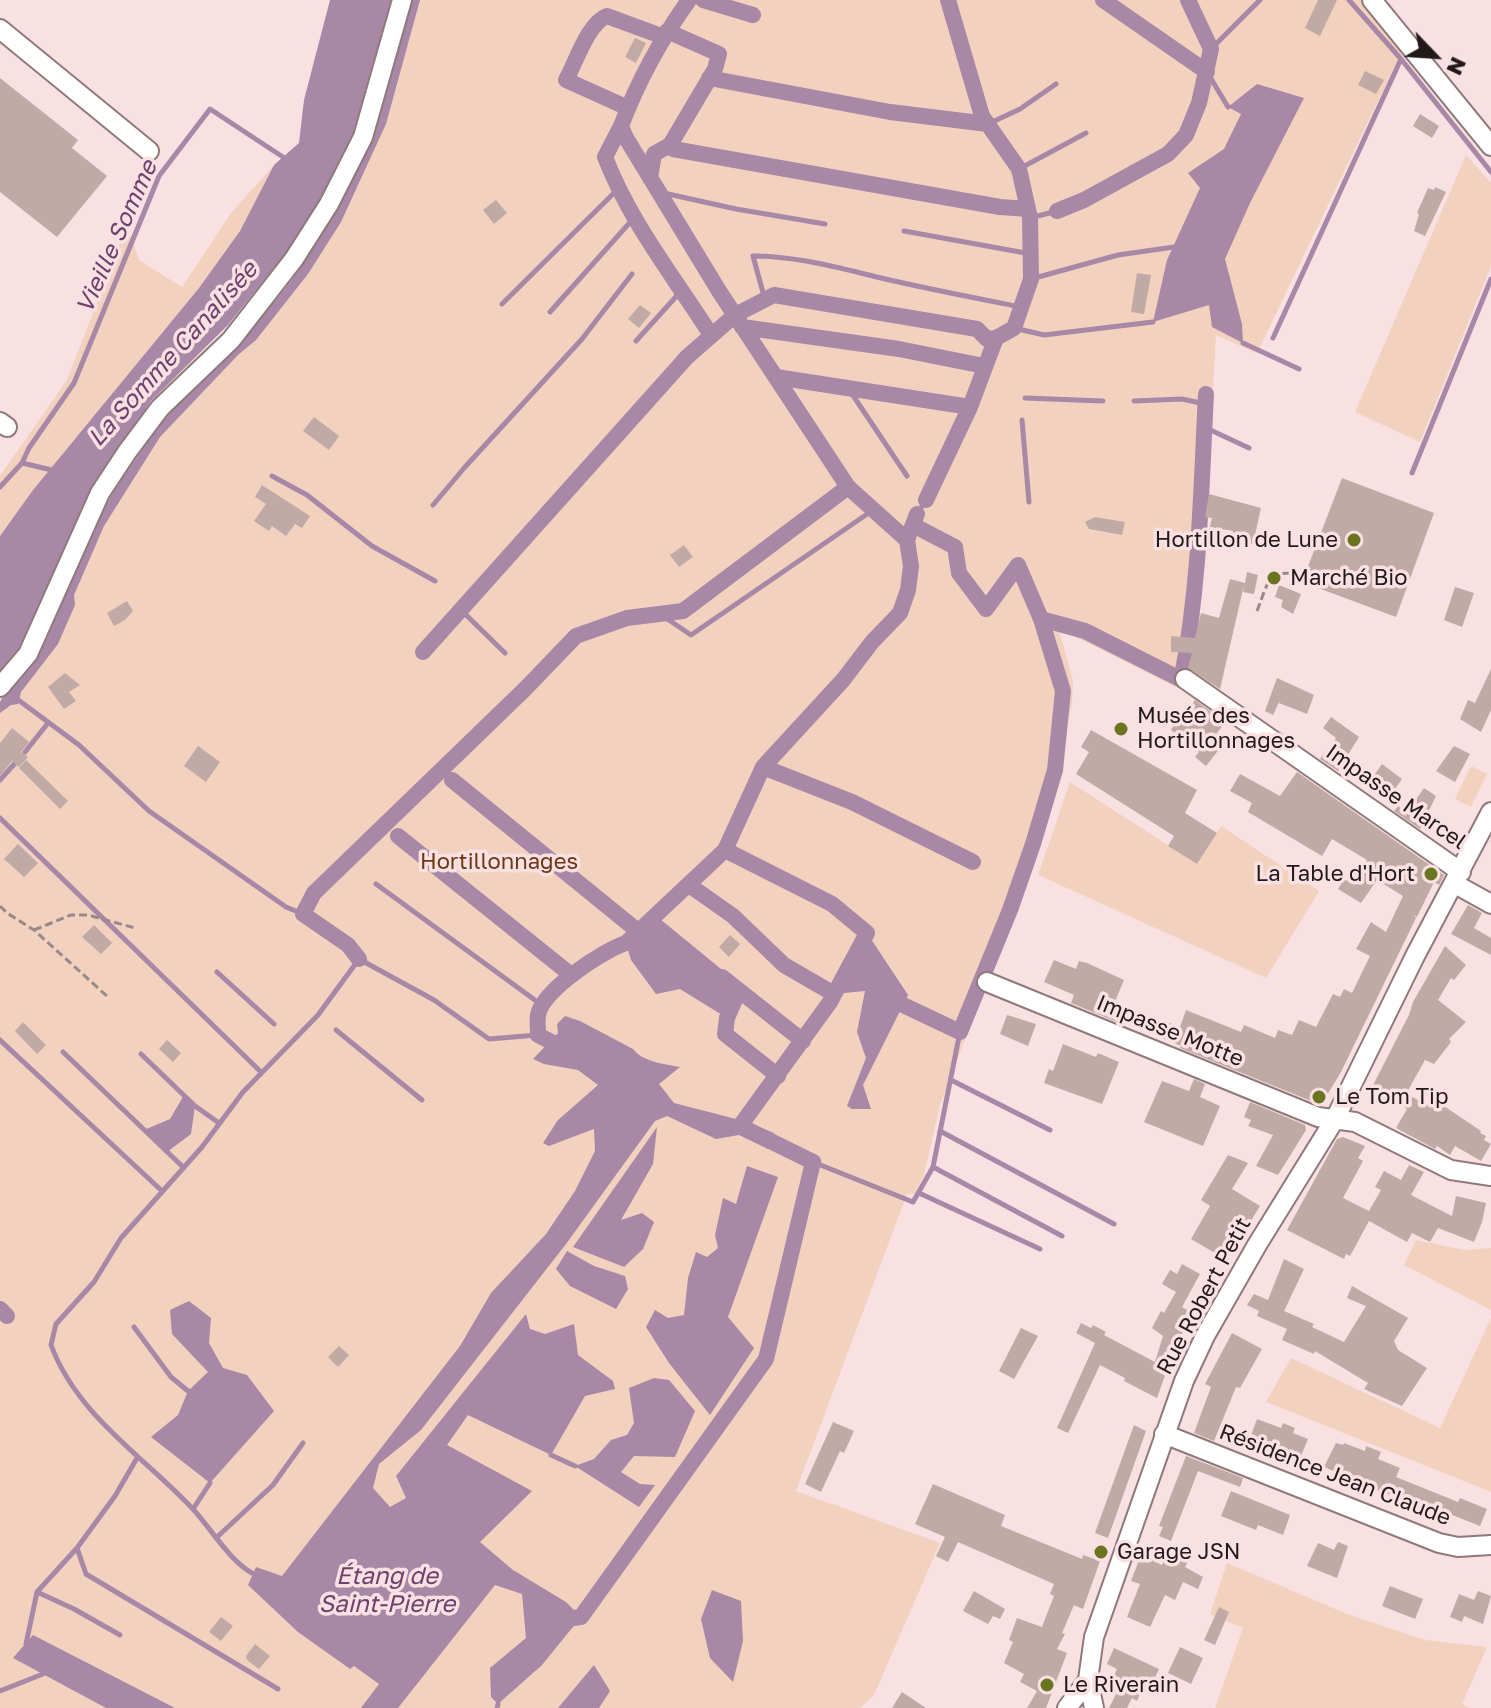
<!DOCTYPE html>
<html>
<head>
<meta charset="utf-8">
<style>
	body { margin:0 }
	#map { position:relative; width:1491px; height:1708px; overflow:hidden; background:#f9e0e2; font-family:"Golos Text",sans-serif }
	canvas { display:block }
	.north { position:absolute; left:1395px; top:16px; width:80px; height:80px; -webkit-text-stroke:6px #f9e0e2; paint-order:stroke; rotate:115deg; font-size:22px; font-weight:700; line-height:32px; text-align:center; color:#21191a }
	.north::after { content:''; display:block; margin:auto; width:28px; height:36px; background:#21191a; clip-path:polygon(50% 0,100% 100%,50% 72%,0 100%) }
</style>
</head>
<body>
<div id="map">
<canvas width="1491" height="1708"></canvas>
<div class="north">N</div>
</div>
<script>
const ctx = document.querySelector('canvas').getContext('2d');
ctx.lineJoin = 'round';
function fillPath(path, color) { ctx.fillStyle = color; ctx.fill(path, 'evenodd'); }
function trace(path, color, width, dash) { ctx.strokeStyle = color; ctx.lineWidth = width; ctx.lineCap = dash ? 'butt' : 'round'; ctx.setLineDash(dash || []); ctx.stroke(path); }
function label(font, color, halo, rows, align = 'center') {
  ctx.font = font + ' "Golos Text",sans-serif'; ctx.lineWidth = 7; ctx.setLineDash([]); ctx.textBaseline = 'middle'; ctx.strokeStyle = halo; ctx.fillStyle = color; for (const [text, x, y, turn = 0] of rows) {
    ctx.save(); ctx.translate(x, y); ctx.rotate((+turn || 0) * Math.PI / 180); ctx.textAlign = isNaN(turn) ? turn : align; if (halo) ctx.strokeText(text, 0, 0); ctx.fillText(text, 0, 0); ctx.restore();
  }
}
fillPath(new Path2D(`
	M415 0H1362L1402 51 1257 353 1216 335 1199 624 1191 667 1184 691 1066 632 1059 630 1073 681 1072 703 1059 765 983 992 940 1105 924 1175 914 1194H907L796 1491 940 1543 874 1695 860 1708H0V709L46 653 86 546 164 421 252 333 301 272 358 176Z
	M1466 155 1491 183V266L1420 442 1355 412Z
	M274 165 240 231 199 288 33 490 0 536V476L67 380 127 225 139 260 182 287 231 213Z
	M1471 766 1487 774 1471 807 1455 799Z
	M1070 782 1197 864 1221 826 1319 891 1266 978 1038 875Z
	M1416 1240 1464 1250 1491 1248V1310L1404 1265Z
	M1491 1318V1492L1266 1402 1291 1358 1440 1428Z
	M1227 1563 1347 1614 1425 1640 1487 1647 1462 1704 1470 1708H1215L1243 1628 1210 1614Z`), '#f2d2be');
fillPath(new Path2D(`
	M330 0H391L353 134 308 225 228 325 151 401 81 514 29 637 0 682V536L33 490 199 288 240 231 274 165 299 143 304 100Z
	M411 0H420L386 124 341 222 308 274 256 340 238 355 160 437 104 526 74 595 75 605 58 644 21 692 18 704 11 705 0 713V702L6 690 21 679 47 638 97 521 115 489 159 424 251 330 291 281 346 191 366 150Z
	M1257 84 1304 98 1250 203 1225 259 1242 324 1243 343 1212 327 1209 305 1153 322 1167 260 1200 188 1188 173 1224 149 1241 114 1228 107Z
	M660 919 743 987 739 990 727 1018 680 989 656 994 631 960 626 943 651 921Z
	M867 933 908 995 863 1085 871 1109H852L847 1106 866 1058 857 1032 865 991 834 994Z
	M565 1016 580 1021 633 1049C643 1062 664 1064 680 1067L659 1084 674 1103 740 1120 774 1133 768 1149 739 1135 716 1139 667 1116 655 1121 566 1244 421 1430 379 1464 373 1488 390 1507 406 1498 396 1476 526 1314 530 1329 545 1334 574 1324 578 1355 613 1381 615 1389 585 1396 551 1455 468 1415 447 1445 532 1491 480 1542 513 1570 566 1602 581 1617 542 1665 498 1704 491 1697 490 1668 526 1638 522 1594 495 1585 398 1708H361L379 1684 354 1666 350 1669 298 1632 248 1585 256 1567 282 1576 460 1346 491 1293 546 1234 575 1191 595 1151 594 1129 549 1146 543 1143 558 1120 598 1085 578 1070 544 1064 533 1059 558 1033 557 1024Z
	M184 1095 195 1106 191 1134 167 1152 144 1130 170 1119Z
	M657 1127 653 1164 621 1220 642 1213 654 1222 643 1249 624 1267 573 1247Z
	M747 1166 778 1177 728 1317 754 1348 710 1415 669 1363 646 1327 655 1310 668 1318 684 1315 688 1278 696 1252 707 1257 718 1248 715 1235 723 1198 736 1204Z
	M567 1251 594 1266 625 1276 628 1289 616 1309 570 1286 556 1269Z
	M189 1301 211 1318 209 1343 223 1368 247 1375 274 1411 210 1483 151 1437 178 1415 188 1391 208 1372 172 1334 170 1310Z
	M654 1378 669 1380 695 1411 675 1457 634 1456 621 1472 640 1484 655 1485 639 1507 575 1466 594 1459 611 1440 627 1435 634 1423 629 1388Z
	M712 1590 741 1601 743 1641 733 1682 710 1658 701 1619Z
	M33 1635 175 1708H106L13 1658Z
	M594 1665 610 1691 599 1708H558Z`), '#a987a6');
trace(new Path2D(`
	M1349 0 1401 59 1491 172
	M1211 49 1260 0
	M1207 72 1228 107
	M988 124 1020 109 1056 84
	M1019 169 1086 133
	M659 192 736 209 825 224
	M1030 218 1057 211
	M904 231 1031 254
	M1031 279 1118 255 1174 247
	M765 300 753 256C797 256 839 268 881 278 928 289 975 298 1021 307
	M502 304 618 189
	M550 312 633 219
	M1014 328 1044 335 1153 322
	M1273 338 1401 59
	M636 341 682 290
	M1243 343 1299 369
	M848 388 907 476
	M1025 398 1103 401
	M1134 401 1182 399 1205 404
	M1022 420 1029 502
	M1204 427 1249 448
	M22 463 56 471
	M1412 473 1491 279
	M272 476 307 495 372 546 435 581
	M0 487 22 463 29 448 74 383 159 176 210 109 289 161
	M433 505 465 467 582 339 632 274
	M917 514 926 500
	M460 609 505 653
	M660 614 691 635 873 510
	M17 699 79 745 149 811 286 907 303 914
	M25 752 48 723
	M0 780 17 761
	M0 818 261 1072
	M376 884 543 1006
	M217 972 274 1024
	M336 1030 422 1100
	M0 1040 162 1191
	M63 1052 183 1167
	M141 1054 195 1106 219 1123
	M951 1080 1050 1130
	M940 1131 1114 1224
	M813 1162 913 1202 933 1167 960 1032
	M933 1167 1062 1236
	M919 1193 1040 1249
	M134 1327 171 1377 188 1391
	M551 1455 575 1466
	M137 1458 115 1496 77 1548 86 1574 278 1689
	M193 1509 210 1483
	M216 1538 273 1485 303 1443
	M256 1575C231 1564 211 1528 192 1508 143 1456 77 1415 51 1345L56 1324 94 1282 121 1238 202 1147 243 1092 318 1015 359 959 434 1000 489 1039 538 1035
	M37 1592 74 1609 120 1635
	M26 1644 37 1592 77 1548
	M0 1691 43 1674
	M497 1708 498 1704`), '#a987a6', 5);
trace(new Path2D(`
	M689 0C661 39 638 81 621 126L626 138 719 291 848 487 907 540 917 514
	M703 0 753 15
	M1103 0 1207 72
	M709 78 890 112 988 124
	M628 108 566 80C576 62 588 23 607 16L664 37
	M621 126 605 157C630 222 674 277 711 335
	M670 145 673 149 1000 207 1028 209
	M650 178 654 154 670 145 715 69 719 54 667 31
	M1057 211 1084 200 1168 154 1186 135 1199 103 1211 49 1188 0
	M742 327 899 349 984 366
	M776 377 970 407
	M926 500 970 407 996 338 1014 328 1031 279 1030 218 1019 169 982 116 948 0
	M1041 619 1085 631 1178 678 1182 676C1200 583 1201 488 1206 394
	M423 652 687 357 735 315 774 295 977 329 987 339 996 338
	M763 767 852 802 973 862
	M452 780 639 932
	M398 836 570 974
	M689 885 733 916 784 965 834 994
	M359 959 348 945 303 914 314 893 525 689 576 636 627 618 683 611 848 487
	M722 977 803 1041
	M884 996 960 1032 1010 910 1033 844 1055 770 1063 691 1041 619 1018 565 986 609 959 573 955 547 913 525
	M736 997 727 1018 725 1034 778 1076
	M567 1050 538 1035C538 1029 537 1021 538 1015 543 990 602 951 626 943L725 850
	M0 1309 7 1316
	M562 1616 566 1619 581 1617 766 1359 813 1162 740 1126 830 1002 867 933 832 904 725 850 763 767 843 680 872 642 900 613 908 590 911 566 907 540`), '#a987a6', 16);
fillPath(new Path2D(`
	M1318 0H1337L1320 36 1305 28Z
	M635 38 646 43 636 63 625 57Z
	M1365 71 1384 80 1376 94 1358 85Z
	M0 78 78 140 72 148 107 176 57 237 0 192Z
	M1420 114 1439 126 1432 138 1413 126Z
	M1435 187 1446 192 1425 236 1414 231 1419 214 1417 213 1428 188 1434 190Z
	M496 200 507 213 494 224 483 210Z
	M1137 273 1151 275 1144 314 1131 312Z
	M640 305 651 313 639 328 628 319Z
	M314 417 339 436 329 450 303 431Z
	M1342 478 1434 513 1396 617 1302 582Z
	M262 485 310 516 302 528 295 524 286 536 272 526 269 531 254 521 266 504 255 497Z
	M1209 494 1261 508 1253 544 1231 540 1233 531 1210 527 1212 518 1205 517Z
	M1095 517 1125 522 1122 535 1089 529 1085 522Z
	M684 545 693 557 679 567 670 555Z
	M1247 572 1258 575 1254 594 1243 592 1244 585 1220 689 1188 668 1192 653 1171 652V636L1195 638 1201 613 1219 618 1230 579 1245 583Z
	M1279 585 1301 594 1293 614 1281 607 1283 600 1275 597Z
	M1455 587 1474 593 1462 627 1444 620Z
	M127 601 133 611 125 620 114 626 107 613Z
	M1491 669V710L1481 732 1460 719 1468 700 1475 703Z
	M65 673 80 685 69 692 76 701 64 709 48 687Z
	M1277 678 1314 695 1307 714 1279 703 1280 700 1273 715 1265 711Z
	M1195 700 1225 722 1215 736 1224 743 1206 766 1195 757 1199 752 1171 730 1176 721 1180 723Z
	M1331 717 1359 737 1338 771 1320 759 1336 738 1323 728Z
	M12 728 29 742 21 752 28 757 19 767 12 761 0 776V743Z
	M1091 730 1197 790 1185 813 1217 833 1197 864 1168 846 1174 836 1076 774 1089 752 1081 747Z
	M198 746 220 762 206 782 184 766Z
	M1454 746 1470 754 1455 782 1436 771Z
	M26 760 68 801 60 809 19 768Z
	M1382 764 1402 779 1390 796 1370 781Z
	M1297 772 1444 875 1439 885 1434 882 1417 917 1414 915 1416 918 1341 1072 1321 1105 1180 1048 1181 1046 1156 1035 1162 1020 1180 1027 1186 1010 1241 1032 1244 1025 1275 1038 1278 1030 1292 1035 1299 1020 1316 1027 1333 994 1340 997 1344 989 1352 993 1370 956 1356 949 1371 922 1386 932 1403 896 1377 880 1361 903 1338 889 1344 879 1351 883 1367 860 1332 839 1322 856 1248 812 1252 803 1230 791 1240 774 1280 796Z
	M1424 788 1436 796 1420 829 1394 811 1398 806 1407 812Z
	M18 844 38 863 24 877 4 859Z
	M1468 905 1482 913 1474 928 1491 938V955L1451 934Z
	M94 925 112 943 101 954 82 937Z
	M730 935 740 944 729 957 719 947Z
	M1445 946 1466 965 1454 980 1451 978 1438 1000 1466 1022 1449 1039 1451 1042 1434 1064 1425 1060 1406 1094 1438 1110 1441 1104 1481 1131 1480 1133 1486 1136 1484 1140 1491 1144 1481 1161 1455 1146 1450 1155 1437 1146 1435 1149 1396 1128 1407 1109 1371 1089 1409 1015 1413 1002Z
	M1054 960 1076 969 1079 961 1087 963 1124 980 1113 1006 1123 1009 1117 1022 1071 1003 1074 995 1044 982Z
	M1007 1015 1036 1024 1028 1046 1000 1034Z
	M23 1022 46 1045 37 1054 15 1031Z
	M167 1040 181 1053 173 1062 159 1049Z
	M1063 1044 1096 1057 1098 1053 1119 1062 1102 1104 1044 1083 1049 1069 1053 1071Z
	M1194 1079 1205 1084 1200 1097 1220 1106 1203 1146 1144 1122 1162 1081 1189 1091Z
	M1250 1102 1305 1125 1306 1130 1278 1175 1256 1166 1273 1135 1248 1126 1251 1120 1244 1117Z
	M1343 1137 1365 1146 1358 1158 1363 1161 1343 1198 1369 1211 1381 1190 1375 1187 1384 1171 1401 1180 1409 1165 1424 1172 1411 1195 1452 1216 1456 1196 1486 1203 1482 1222 1474 1242 1438 1228 1430 1242 1412 1233 1407 1242 1369 1221 1350 1256 1346 1254 1344 1259 1287 1230 1337 1139Z
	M1228 1155 1248 1163 1232 1189 1260 1206 1224 1265 1212 1258 1215 1253 1191 1239 1210 1206 1201 1200Z
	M1284 1259 1304 1269 1284 1311 1314 1324 1312 1327 1344 1342 1366 1306 1347 1298 1352 1286 1408 1318 1394 1341 1398 1350 1427 1368 1402 1406 1364 1389 1368 1383 1315 1351 1314 1354 1282 1340 1287 1329 1257 1316 1259 1311 1247 1305 1254 1294 1268 1300Z
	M1182 1264 1200 1274 1182 1307 1194 1314 1176 1344 1157 1398 1124 1381 1125 1378 1100 1365 1068 1433 1057 1428 1095 1343 1076 1333 1081 1323 1091 1328 1093 1325 1106 1332 1104 1335 1155 1362 1163 1336 1152 1328 1161 1311 1164 1313 1176 1292 1162 1284 1170 1270 1177 1274Z
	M1021 1328 1038 1336 1014 1379 999 1371Z
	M1232 1333 1262 1349 1240 1388 1236 1387 1214 1441 1194 1433 1211 1387 1205 1384Z
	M339 1346 349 1355 338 1367 328 1357Z
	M1257 1419 1281 1428 1283 1423 1295 1428 1293 1433 1308 1439 1299 1461 1249 1441Z
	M833 1422 854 1431 844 1453 840 1451 821 1492 805 1484Z
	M1134 1425 1146 1431 1108 1538 1095 1533Z
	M1336 1443 1343 1445 1344 1443 1365 1451 1366 1446 1381 1452 1378 1459 1400 1468 1396 1477 1458 1502 1460 1498 1487 1509 1480 1526 1432 1507 1429 1512 1324 1467Z
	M1186 1456 1243 1478 1240 1487 1198 1471 1171 1541 1159 1536 1163 1527 1159 1526Z
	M933 1484 1005 1515 1001 1526 1082 1559 1083 1555 1100 1561 1083 1609 1074 1605 1062 1633 1065 1634 1057 1649 1067 1653 1046 1708H1027L1037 1691 1020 1682 1024 1674 1004 1663 1013 1642 1009 1640 1017 1618 1042 1627 1054 1596 1050 1594 1054 1584 958 1542 948 1562 936 1556 945 1537 915 1524Z
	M1231 1491 1290 1515 1283 1535 1258 1525 1256 1530 1221 1516Z
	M1338 1542 1348 1546 1337 1578 1307 1566 1318 1543 1334 1550Z
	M1171 1544 1191 1555 1185 1567 1203 1577 1198 1589 1183 1582 1175 1600 1165 1595 1150 1627 1127 1617 1140 1584 1131 1581 1141 1555 1162 1565Z
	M1390 1586 1423 1599 1415 1619 1382 1606Z
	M974 1591 1005 1609 1000 1619 993 1616 988 1624 963 1611Z
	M1478 1591 1491 1596 1483 1624 1464 1616 1462 1622 1450 1617 1459 1594 1474 1600Z
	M1219 1607 1229 1612 1215 1645 1204 1640Z
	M221 1617 233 1626 221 1641 209 1632Z
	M255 1644 270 1656 259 1669 247 1660 246 1656Z
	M1180 1647 1203 1658 1191 1684 1168 1673Z
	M1114 1648 1159 1669 1148 1692 1142 1689 1137 1701 1132 1698 1127 1708H1109L1117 1692 1108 1688 1117 1669 1107 1664Z
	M902 1692 926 1708H892Z`), '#c1aaa5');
const minor = new Path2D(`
	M1372 0 1491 146
	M0 29 149 151
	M0 422 7 427
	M1185 679 1461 872
	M0 687 28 654 100 493 127 452 160 408 231 340 294 259 329 204 363 137 402 0
	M1455 884 1491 904
	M987 982 1318 1117 1355 1122 1451 1170 1491 1176
	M1164 1434 1439 1543 1458 1547 1491 1545
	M1067 1708 1088 1680
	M1094 1708 1088 1680 1094 1637 1184 1381 1205 1336 1257 1245 1335 1119 1415 956 1491 812`);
trace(minor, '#8f797b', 22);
trace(new Path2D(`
	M1257 611C1270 578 1266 570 1305 574
	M0 906 7 913 34 930 108 997
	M34 930 71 915H88L135 928`), '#9a898a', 3, [8, 4]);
trace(minor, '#fff', 18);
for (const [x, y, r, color] of [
	[1354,540,8,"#6b751f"],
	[1274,578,8,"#6b751f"],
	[1121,729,8,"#6b751f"],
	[1431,874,8,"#6b751f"],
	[1319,1097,8,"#6b751f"],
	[1101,1552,8,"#6b751f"],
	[1047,1685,8,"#6b751f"]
]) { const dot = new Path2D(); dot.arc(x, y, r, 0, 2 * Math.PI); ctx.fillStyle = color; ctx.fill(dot); trace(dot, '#f9e0e2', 3); }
label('22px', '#21191a', '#f9e0e2', [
	["Hortillon de Lune",1338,540,"right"],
	["Marché Bio",1290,578],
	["Musée des",1137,716],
	["Hortillonnages",1137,741],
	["La Table d'Hort",1415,874,"right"],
	["Le Tom Tip",1335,1097],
	["Garage JSN",1117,1552],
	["Le Riverain",1063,1685]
], 'left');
label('22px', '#21191a', '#f9e0e2', [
	["Impasse Marcel",1396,797,35],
	["Impasse Motte",1170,1031,22],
	["Rue Robert Petit",1204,1296,-62],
	["Résidence Jean Claude",1335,1475,21]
]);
label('22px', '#6b3811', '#f9e0e2', [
	["Hortillonnages",499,862]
]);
label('italic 24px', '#6f416c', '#f9e0e2', [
	["Vieille Somme",117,237,-66],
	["La Somme Canalisée",173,354,-48],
	["Étang de",387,1576],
	["Saint-Pierre",387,1604]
]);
</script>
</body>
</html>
